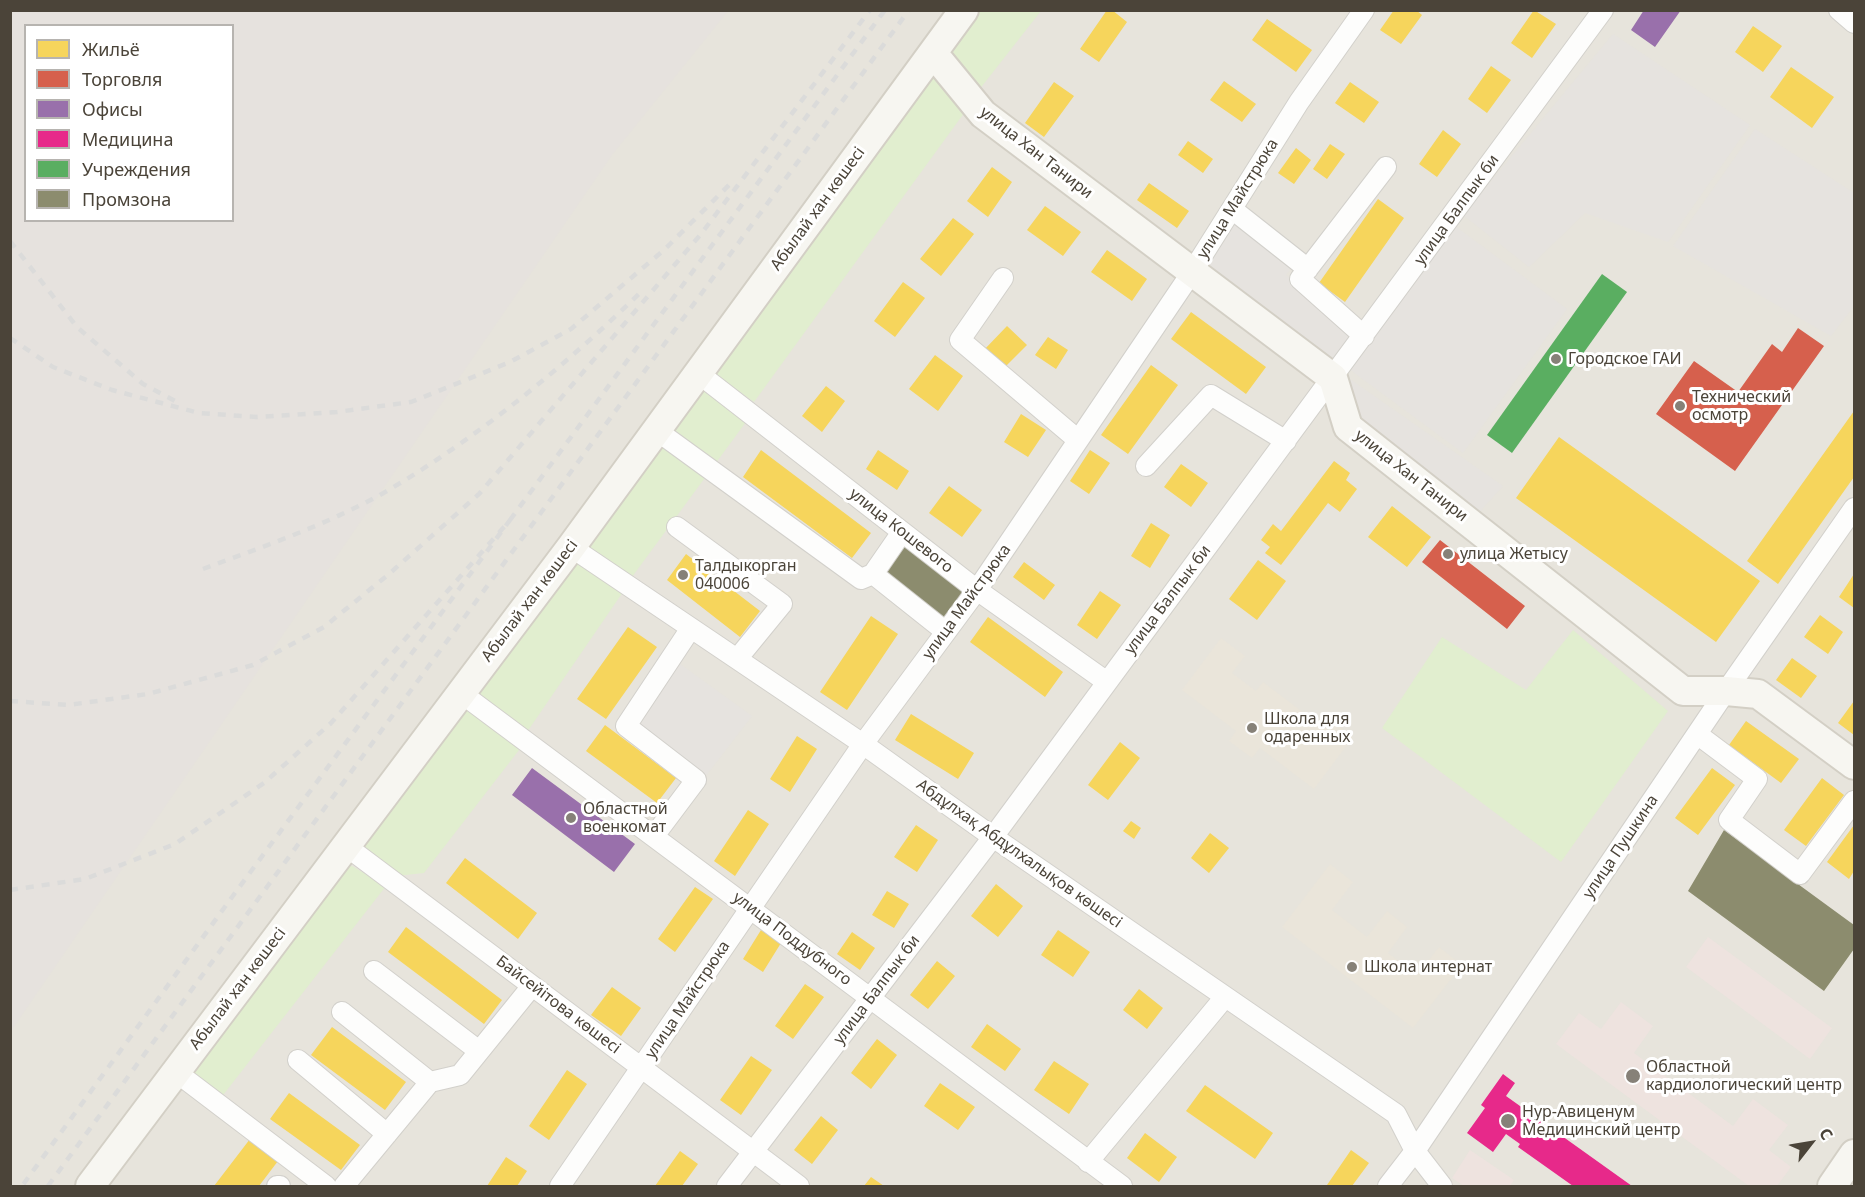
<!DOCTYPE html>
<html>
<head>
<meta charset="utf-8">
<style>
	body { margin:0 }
	#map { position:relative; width:1865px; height:1197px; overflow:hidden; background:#f4f2ee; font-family:"Noto Sans",sans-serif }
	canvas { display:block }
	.frame { position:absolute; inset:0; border:12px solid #4b4439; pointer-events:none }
	.legend { position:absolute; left:24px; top:24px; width:210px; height:198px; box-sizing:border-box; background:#fff; border:2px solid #b7b4b0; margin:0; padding:8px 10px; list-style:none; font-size:18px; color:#4b4439 }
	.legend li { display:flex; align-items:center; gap:12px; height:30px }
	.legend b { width:30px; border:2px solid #b7b4b0 }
	.north { position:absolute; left:1781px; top:1113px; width:60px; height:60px; -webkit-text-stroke:4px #fff; paint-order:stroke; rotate:59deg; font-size:16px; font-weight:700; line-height:24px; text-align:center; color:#4b4439 }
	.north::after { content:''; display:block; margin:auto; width:21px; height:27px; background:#4b4439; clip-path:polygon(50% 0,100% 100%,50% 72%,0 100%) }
</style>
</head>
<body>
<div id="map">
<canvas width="1865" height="1197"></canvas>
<div class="frame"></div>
<ul class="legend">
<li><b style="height:16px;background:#f6d55c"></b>Жильё</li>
<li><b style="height:16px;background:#d6604d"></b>Торговля</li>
<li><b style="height:16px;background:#9970ab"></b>Офисы</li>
<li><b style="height:16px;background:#e7298a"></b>Медицина</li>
<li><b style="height:16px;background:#5aae61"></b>Учреждения</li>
<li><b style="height:16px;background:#8c8c6e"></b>Промзона</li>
</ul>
<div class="north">С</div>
</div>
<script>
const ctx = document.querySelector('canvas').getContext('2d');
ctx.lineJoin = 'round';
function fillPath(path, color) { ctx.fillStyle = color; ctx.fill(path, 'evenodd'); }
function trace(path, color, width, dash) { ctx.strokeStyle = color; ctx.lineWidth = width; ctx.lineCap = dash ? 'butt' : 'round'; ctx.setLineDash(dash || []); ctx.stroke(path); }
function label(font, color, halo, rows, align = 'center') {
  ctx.font = font + ' "Noto Sans",sans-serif'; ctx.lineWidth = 6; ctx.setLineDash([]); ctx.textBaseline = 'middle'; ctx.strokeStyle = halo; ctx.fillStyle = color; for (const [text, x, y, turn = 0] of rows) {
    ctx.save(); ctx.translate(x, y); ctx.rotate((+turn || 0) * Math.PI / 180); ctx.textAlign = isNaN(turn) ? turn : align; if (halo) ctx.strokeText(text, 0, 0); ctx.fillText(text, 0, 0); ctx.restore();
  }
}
fillPath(new Path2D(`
	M11 11H1854V1186H11ZM26 26H232V220H26Z`), '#e7e4dc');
fillPath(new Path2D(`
	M11 10 728 11 612 155 11 1031ZM26 26H232V220H26Z`), '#e6e2de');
fillPath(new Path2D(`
	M1221 638 1245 656 1232 673 1256 691 1263 682 1325 729 1332 721 1353 737 1314 789 1260 748 1252 758 1229 741 1236 731 1182 690Z
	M1330 864 1353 882 1332 910 1367 937 1387 911 1407 927 1388 953 1417 975 1439 947 1462 965 1413 1028 1282 927Z`), '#eae5da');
fillPath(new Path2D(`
	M1708 937 1832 1028 1810 1059 1686 967Z
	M1621 1002 1653 1026 1634 1053 1733 1126 1753 1099 1788 1125 1769 1150 1791 1167 1777 1186H1749L1556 1044 1579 1013 1601 1029Z
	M1470 1150 1514 1180 1510 1186H1464L1452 1178Z`), '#eee3df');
fillPath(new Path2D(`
	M970 11H1041L975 95 941 50Z
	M933 68 967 109 754 402 711 371Z
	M701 381 746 422 629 581 581 544Z
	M570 556 623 592 527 732 469 693Z
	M1573 630 1668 711 1561 862 1382 728 1442 637 1526 690Z
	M461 700 526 741 424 873 396 876 355 845Z
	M345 862 386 886 220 1099 191 1071Z`), '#e1eecf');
fillPath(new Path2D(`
	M1613 34 1750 125 1668 242 1585 213 1529 267 1463 215Z
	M1755 129 1854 193V306L1831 336 1673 246Z
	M1227 217 1293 266 1286 275 1356 337 1332 371 1200 272Z
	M1451 223 1567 309 1463 453 1349 369Z
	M1347 377 1503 486 1474 518 1354 419Z
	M676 661 752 716 705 777 633 724Z`), '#e6e3df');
fillPath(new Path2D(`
	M1107 10H1112L1127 22 1099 62 1080 49Z
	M1394 10H1416L1422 15 1401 44 1380 30Z
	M1534 10 1556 24 1532 58 1511 43Z
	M1267 19 1312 50 1296 72 1252 40Z
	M1753 26 1782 46 1763 72 1735 52Z
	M1491 66 1511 80 1487 113 1468 99Z
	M1791 67 1834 97 1812 128 1770 97Z
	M1224 81 1256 104 1242 122 1210 100Z
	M1054 82 1074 96 1044 137 1025 123Z
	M1350 82 1379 102 1364 123 1335 103Z
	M1443 130 1461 144 1437 177 1419 164Z
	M1188 141 1213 159 1203 173 1178 155Z
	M1330 144 1345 154 1327 179 1313 169Z
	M1296 148 1311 160 1294 184 1278 173Z
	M992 167 1012 182 988 217 967 201Z
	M1149 183 1189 211 1177 228 1137 200Z
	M1378 199 1404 218 1345 302 1319 283Z
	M1045 206 1081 232 1063 256 1027 230Z
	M953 218 974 234 941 276 920 259Z
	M1107 250 1147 279 1132 301 1091 272Z
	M903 282 925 298 895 337 874 321Z
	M1191 312 1266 367 1246 394 1171 339Z
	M1007 326 1027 345 1002 370 983 351Z
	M1048 337 1068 350 1056 369 1035 355Z
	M935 355 963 376 938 411 909 389Z
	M1151 365 1178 385 1128 454 1101 435Z
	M826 386 845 401 822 432 802 416Z
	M1854 411V477L1778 584 1747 561Z
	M1021 414 1046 430 1028 457 1004 442Z
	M1559 437 1760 581 1716 642 1516 498Z
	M761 450 871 533 852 558 743 477Z
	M878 450 909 471 897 490 866 469Z
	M1090 450 1110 463 1089 494 1070 481Z
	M1334 461 1350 473 1346 480 1357 489 1340 512 1328 503 1281 565 1265 553 1270 547 1261 540 1273 524 1281 531Z
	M1181 464 1208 483 1191 507 1164 487Z
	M949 486 982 510 962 537 929 513Z
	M1392 506 1431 537 1407 567 1368 537Z
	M1151 523 1170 535 1150 568 1131 556Z
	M686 554 760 611 740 637 667 580Z
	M1258 560 1286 581 1257 620 1229 599Z
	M1024 562 1055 585 1044 600 1013 577Z
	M1854 574V608L1839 597Z
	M1100 591 1121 605 1097 639 1077 625Z
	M1820 615 1843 632 1828 654 1804 637Z
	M871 616 898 634 847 710 820 692Z
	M988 617 1063 672 1045 697 970 642Z
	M628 627 657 647 606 719 577 699Z
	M1792 658 1817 676 1801 698 1776 680Z
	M1854 701V735L1838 723Z
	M911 714 974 753 958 779 895 740Z
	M1746 721 1799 759 1781 783 1729 745Z
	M605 725 676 778 657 803 586 751Z
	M797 736 817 749 790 792 770 779Z
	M1120 742 1140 758 1108 800 1088 785Z
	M1712 768 1735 785 1698 835 1675 818Z
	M1822 778 1844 795 1806 846 1784 830Z
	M748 810 769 824 735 876 714 861Z
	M1131 821 1141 828 1134 839 1123 831Z
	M916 825 938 840 917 872 894 857Z
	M1854 825V871L1849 879 1827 862Z
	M1210 833 1229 848 1209 873 1191 858Z
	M465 858 537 913 518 939 446 883Z
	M996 884 1023 906 998 937 971 916Z
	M695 887 713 899 675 952 658 939Z
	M887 891 909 904 894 928 872 915Z
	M406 927 502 1000 484 1024 388 952Z
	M761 930 781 943 763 972 743 959Z
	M1058 930 1090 952 1073 977 1041 955Z
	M852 932 875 948 860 970 837 954Z
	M937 961 955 976 928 1009 910 995Z
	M805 984 824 997 793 1039 775 1026Z
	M612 987 641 1008 621 1036 591 1015Z
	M1139 989 1163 1008 1147 1029 1123 1010Z
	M987 1024 1021 1049 1005 1071 971 1047Z
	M332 1027 406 1082 385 1110 311 1055Z
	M877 1039 897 1055 871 1089 851 1073Z
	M751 1056 772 1070 741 1115 720 1100Z
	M1054 1061 1089 1084 1069 1114 1034 1090Z
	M567 1070 587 1084 549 1140 529 1126Z
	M940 1083 975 1107 958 1130 924 1106Z
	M1205 1085 1273 1133 1255 1159 1186 1111Z
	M289 1093 360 1145 341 1170 270 1119Z
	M821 1116 838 1130 812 1164 794 1150Z
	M1145 1133 1177 1157 1159 1182 1127 1158Z
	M250 1139 278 1161 259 1186H214Z
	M1351 1150 1369 1163 1352 1186H1329L1327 1185Z
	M680 1151 698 1164 682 1186H655Z
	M506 1157 527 1171 517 1186H487Z
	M871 1177 884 1186H864Z`), '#f6d55c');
fillPath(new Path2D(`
	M1798 328 1824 346 1735 471 1656 414 1694 361 1738 392 1772 344 1782 352Z
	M1440 540 1525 606 1507 629 1422 562Z`), '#d6604d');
fillPath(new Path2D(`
	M1644 10H1681L1655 47 1631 30Z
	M532 768 635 844 614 872 512 795Z`), '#9970ab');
fillPath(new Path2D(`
	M1503 1074 1515 1083 1506 1096 1632 1186H1573L1518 1147 1520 1144 1506 1134 1493 1152 1467 1133 1485 1108 1481 1105Z`), '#e7298a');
fillPath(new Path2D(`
	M1602 274 1627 292 1512 453 1487 435Z`), '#5aae61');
fillPath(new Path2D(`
	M904 545 965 593 942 622 881 574Z
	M1724 830 1854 925V949L1824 991 1688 891Z`), '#8c8c6e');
const street = new Path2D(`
	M1839 10 1854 23
	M1232 209 1308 269
	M1003 278 960 340 1078 440
	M1364 336 1300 279 1386 167
	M698 373 977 590 1107 682
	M656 430 861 579 873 574 946 632
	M1146 466 1211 395 1286 441
	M677 527 782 604 737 659
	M571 547 863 744 993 837 1396 1114 1415 1151 1442 1186
	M873 574 902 532
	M461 693 1122 1186
	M1697 734 1757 779 1729 820 1800 874 1854 801
	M654 836 696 780 626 726 691 628
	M346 846 799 1186
	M374 971 479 1051
	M342 1012 430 1082
	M298 1060 387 1134
	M176 1072 326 1186
	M1088 1162 1225 997
	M277 1186H280
	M344 1186 430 1082 460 1075 532 986
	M560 1186 863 744 977 590 1192 272 1299 102 1364 10
	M727 1186 993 837 1603 10
	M1388 1186 1415 1151 1726 691 1854 508`);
const secondary = new Path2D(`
	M933 53 983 114 1333 378 1348 427 1683 691H1726L1758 694 1854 765
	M90 1186 571 547 964 10
	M1832 1186 1854 1154`);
trace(street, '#d2d0cb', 22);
trace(secondary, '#d3cfc5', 32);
trace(street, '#fdfdfc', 20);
trace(secondary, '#f7f6f1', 28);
trace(new Path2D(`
	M10 241 77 327 143 384 177 402
	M10 338 53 367 112 390 199 413 257 417 337 412 411 402 510 362 571 329 664 250 733 181
	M510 520 885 10
	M203 569C265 546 329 524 387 491 480 436 565 366 642 291
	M10 701 68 705 148 694 253 665 324 627 389 574 479 494 701 234 870 10
	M10 890 85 879 175 844 264 783 331 723 510 520 235 893 22 1186
	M48 1186 909 10`), '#dbdbda', 4.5, [8, 8]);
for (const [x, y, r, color] of [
	[1556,359,6,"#868178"],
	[1680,406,6,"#868178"],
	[1448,554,6,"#868178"],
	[683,575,6,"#868178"],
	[1252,728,6,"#868178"],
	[571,818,6,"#868178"],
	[1352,967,6,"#868178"],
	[1633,1076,8,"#868178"],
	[1508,1121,8,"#868178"]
]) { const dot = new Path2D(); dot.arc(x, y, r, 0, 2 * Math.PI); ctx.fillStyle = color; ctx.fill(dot); trace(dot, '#fff', 2); }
label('16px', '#4b4439', '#fff', [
	["улица Хан Танири",1036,153,38],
	["улица Майстрюка",1238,199,-58],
	["Абылай хан көшесі",818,209,-54],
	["улица Балпык би",1457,210,-54],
	["улица Хан Танири",1411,476,38],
	["улица Кошевого",901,531,38],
	["улица Балпык би",1168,600,-53],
	["Абылай хан көшесі",530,601,-53],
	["улица Майстрюка",967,602,-54],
	["улица Пушкина",1621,847,-56],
	["Абдұлхақ Абдұлхалықов көшесі",1019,854,35],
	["улица Поддубного",792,939,37],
	["Абылай хан көшесі",238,989,-53],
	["улица Балпык би",877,990,-53],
	["улица Майстрюка",688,1000,-56],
	["Байсейітова көшесі",558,1005,37]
]);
label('16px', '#4b4439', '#fff', [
	["Городское ГАИ",1568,359],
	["Технический",1692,397],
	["осмотр",1692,415],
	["улица Жетысу",1460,554],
	["Талдыкорган",695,566],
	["040006",695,584],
	["Школа для",1264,719],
	["одаренных",1264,737],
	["Областной",583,809],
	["военкомат",583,827],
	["Школа интернат",1364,967],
	["Областной",1646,1067],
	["кардиологический центр",1646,1085],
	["Нур-Авиценум",1522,1112],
	["Медицинский центр",1522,1130]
], 'left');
</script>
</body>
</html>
